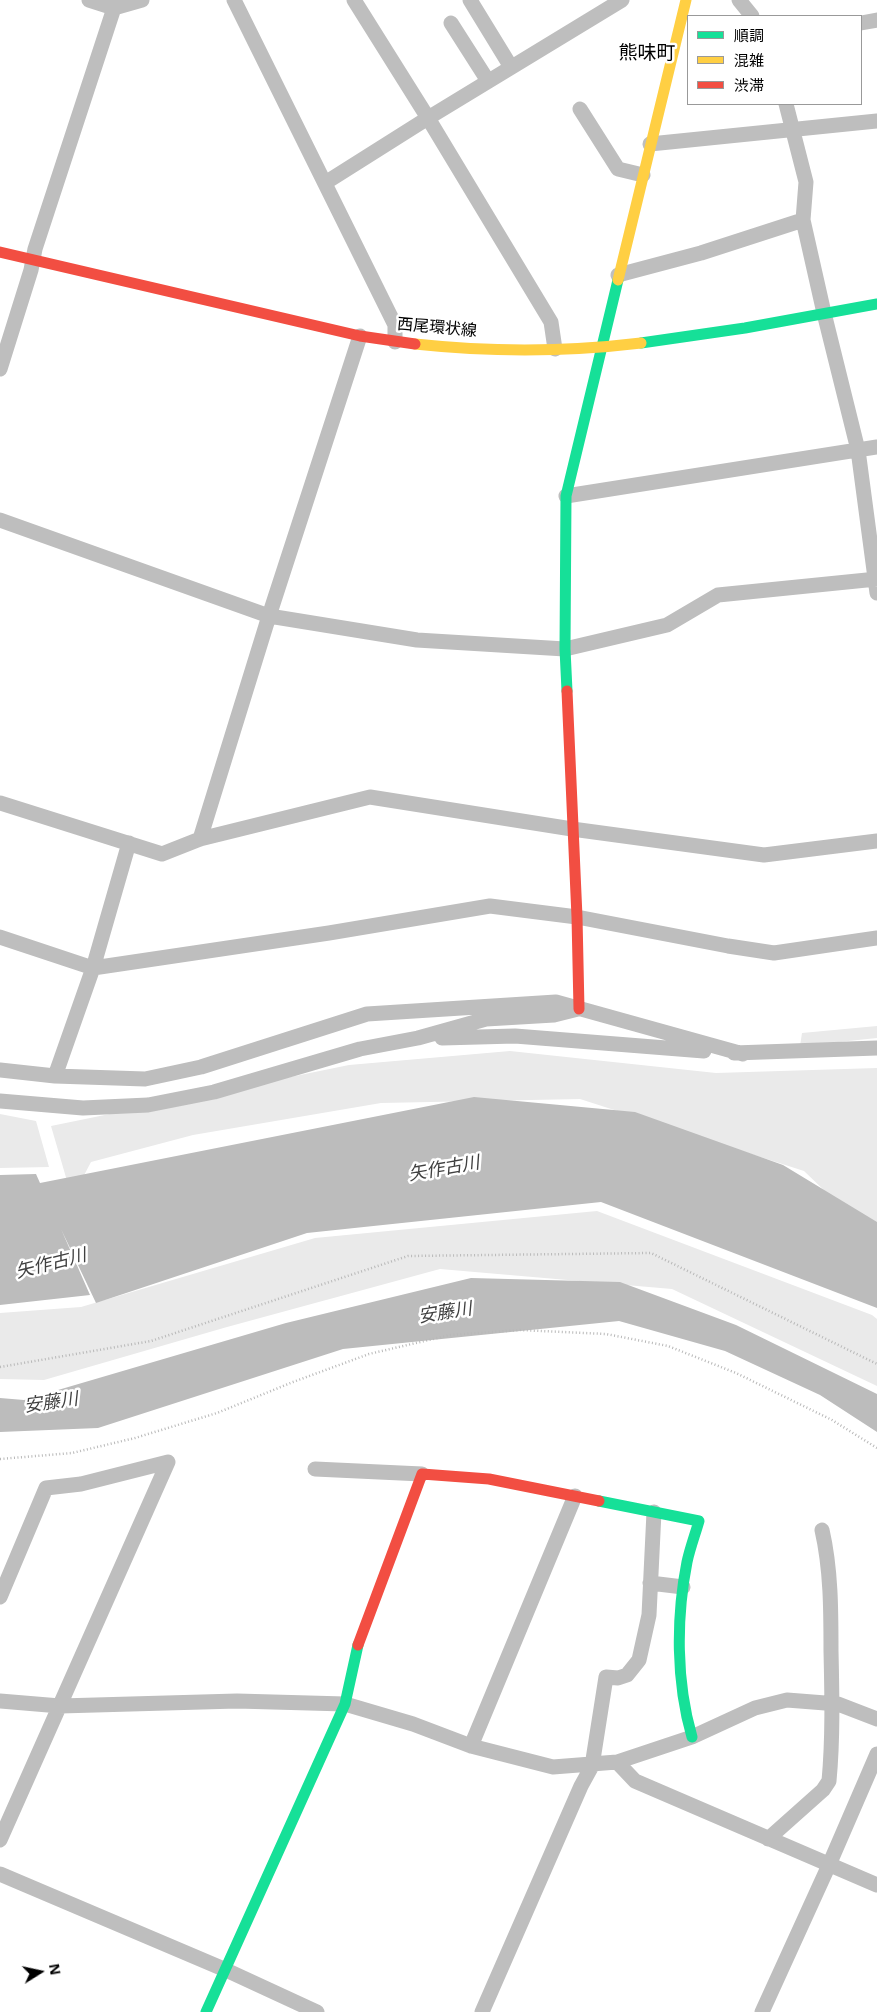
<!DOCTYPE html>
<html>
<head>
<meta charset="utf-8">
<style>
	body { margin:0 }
	#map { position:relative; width:877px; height:2012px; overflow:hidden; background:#fff; font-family:"Open Sans","Noto Sans JP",sans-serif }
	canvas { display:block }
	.legend { position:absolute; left:687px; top:15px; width:175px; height:90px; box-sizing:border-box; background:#fff; border:1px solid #999; margin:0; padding:6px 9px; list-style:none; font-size:15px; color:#000 }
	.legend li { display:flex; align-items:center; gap:10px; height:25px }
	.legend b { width:25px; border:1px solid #999 }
	.north { position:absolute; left:15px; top:1947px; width:50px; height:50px; -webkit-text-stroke:4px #fff; paint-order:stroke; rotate:80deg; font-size:14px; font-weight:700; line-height:20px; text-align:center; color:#000 }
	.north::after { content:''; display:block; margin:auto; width:18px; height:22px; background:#000; clip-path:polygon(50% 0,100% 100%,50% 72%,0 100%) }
</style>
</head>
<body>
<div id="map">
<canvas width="877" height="2012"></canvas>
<ul class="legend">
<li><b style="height:6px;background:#16e098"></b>順調</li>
<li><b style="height:6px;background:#ffcf43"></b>混雑</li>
<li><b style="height:6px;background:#f24e42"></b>渋滞</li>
</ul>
<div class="north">N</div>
</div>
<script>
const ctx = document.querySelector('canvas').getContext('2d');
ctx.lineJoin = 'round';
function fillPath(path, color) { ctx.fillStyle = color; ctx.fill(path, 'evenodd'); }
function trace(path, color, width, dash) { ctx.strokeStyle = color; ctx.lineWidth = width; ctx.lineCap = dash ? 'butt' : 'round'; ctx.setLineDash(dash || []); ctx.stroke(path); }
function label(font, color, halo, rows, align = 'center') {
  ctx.font = font + ' "Open Sans","Noto Sans JP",sans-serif'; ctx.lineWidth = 5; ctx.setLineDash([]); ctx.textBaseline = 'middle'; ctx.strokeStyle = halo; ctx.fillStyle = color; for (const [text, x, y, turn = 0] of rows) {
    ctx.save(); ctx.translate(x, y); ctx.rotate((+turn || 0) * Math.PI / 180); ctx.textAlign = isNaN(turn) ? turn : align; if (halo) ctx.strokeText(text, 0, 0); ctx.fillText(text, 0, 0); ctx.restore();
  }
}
fillPath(new Path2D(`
	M877 1026V1038L800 1046 802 1033Z
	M510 1051 716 1073 877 1068V1241L804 1171 580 1099 381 1103 193 1135 91 1162 72 1198 51 1126 349 1065Z
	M0 1114 36 1121 49 1167 0 1168Z
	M597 1211 872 1315 877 1319V1386L672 1289 440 1269 227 1327 44 1380 0 1379V1313L81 1307 315 1238Z`), '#eaeaea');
fillPath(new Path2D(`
	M474 1097 635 1112 783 1165 877 1222V1308L601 1202 307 1233 96 1303 61 1229 90 1295 0 1305V1175L36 1174 40 1183Z
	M471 1278 620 1282 736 1325 877 1394V1432L820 1395 725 1351 619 1321 343 1349 98 1428 0 1432V1398L24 1400 286 1323Z`), '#bcbcbc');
trace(new Path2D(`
	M0 1367 151 1341 408 1256 651 1253 877 1364
	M0 1459 72 1453 135 1438 217 1413 293 1382 369 1354 450 1335 520 1330 606 1334 668 1346 736 1373 832 1420 877 1448`), '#b8b8b8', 2.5, [1, 2.5]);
trace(new Path2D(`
	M89 0 114 8 142 0
	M234 0 395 325V342
	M354 0 428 118 551 322 555 349
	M470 0 511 67
	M739 0 752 16
	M451 23 488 81
	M861 23 877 20
	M786 104 806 182 803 220 824 313 858 450 877 593
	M580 109 618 169 643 175
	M650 144 877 121
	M325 183 428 118 622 0
	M618 275 701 253 803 220
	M0 369 31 270 35 249 114 8
	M566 496 877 447
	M0 520 269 616 417 640 565 649 667 625 718 595 877 579
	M0 803 162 854 200 839 370 797 572 829 764 855 877 841
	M200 839 269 616 360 336
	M0 937 93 968 329 933 490 906 577 917 728 946 774 953 877 938
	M442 1038 515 1036 704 1051
	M734 1053 877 1048
	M0 1070 55 1076 93 968 129 843
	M55 1076 145 1079 201 1067 367 1014 556 1002 743 1054
	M0 1101 83 1108 148 1105 214 1092 360 1049 418 1038 486 1019 554 1015 578 1009
	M315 1469 422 1474
	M650 1583 683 1587
	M0 1597 46 1488 81 1484 168 1462 0 1840
	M0 1701 60 1706 237 1701 345 1704 413 1724 471 1746 553 1767 617 1762 692 1737 755 1708 787 1700 838 1704 877 1719
	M471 1746 575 1496
	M617 1762 635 1781 877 1885
	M768 1839 823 1790 829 1781C833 1738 832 1694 831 1651 831 1611 831 1569 822 1530
	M0 1874 226 1970 317 2012
	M482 2012 581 1786 592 1766 606 1677 618 1678 627 1675 639 1660 649 1615 654 1512
	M762 2012 829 1865 877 1754`), '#bebebe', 15);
trace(new Path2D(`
	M641 343 745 328 877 304
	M567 691 565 649 566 496 618 280
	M599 1501 699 1521C695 1535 690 1548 687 1562 676 1618 676 1682 692 1737
	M206 2012 345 1704 358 1645`), '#16e098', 11);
trace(new Path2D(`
	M618 280 686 0
	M415 344C490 352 566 352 641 343`), '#ffcf43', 11);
trace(new Path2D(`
	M0 252 360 336 415 344
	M567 691 577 917 579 1009
	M358 1645 422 1474 489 1479 599 1501`), '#f24e42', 11);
label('16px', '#000', '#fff', [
	["西尾環状線",437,328,5]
]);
label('italic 18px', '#404040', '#fff', [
	["矢作古川",444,1169,-10],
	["矢作古川",51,1264,-14],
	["安藤川",445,1313,-9],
	["安藤川",51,1403,-8]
]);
label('19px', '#000', '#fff', [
	["熊味町",647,54]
]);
</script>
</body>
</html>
